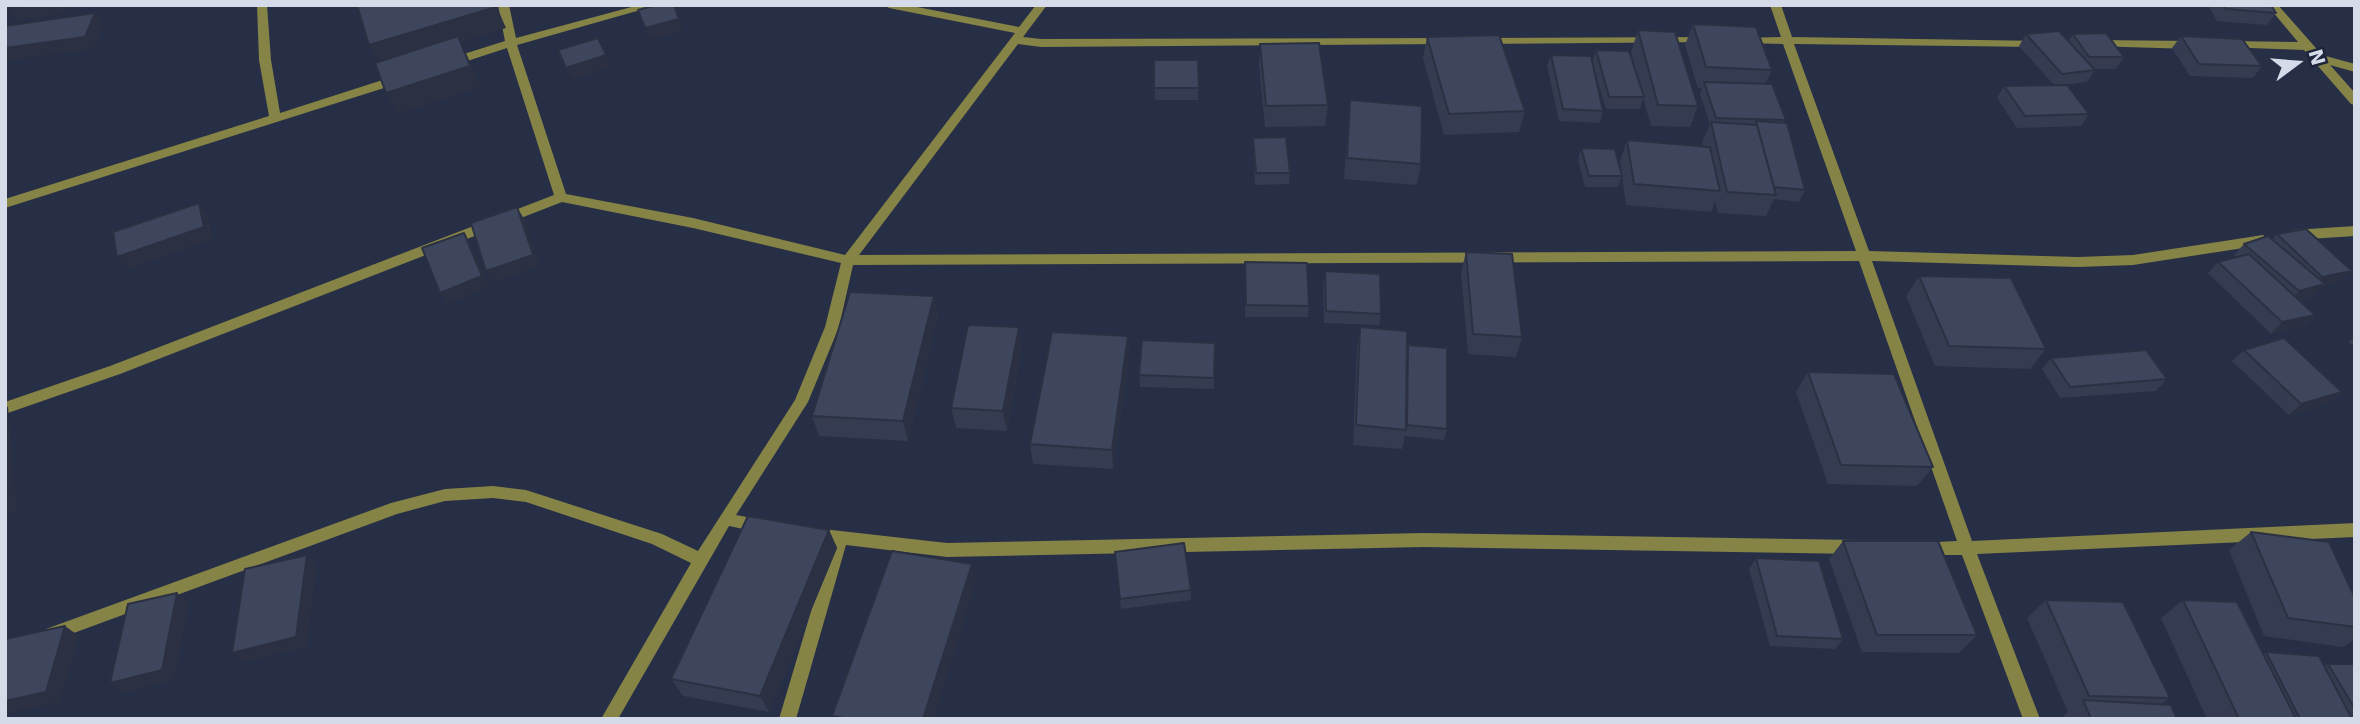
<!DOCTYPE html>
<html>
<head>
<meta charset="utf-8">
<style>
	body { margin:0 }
	#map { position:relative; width:2360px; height:724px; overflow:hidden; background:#272f46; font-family:"DejaVu Sans",sans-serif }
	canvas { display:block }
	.frame { position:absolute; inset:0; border:7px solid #d6dbea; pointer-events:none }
	.north { position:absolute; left:2262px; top:28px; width:70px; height:70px; -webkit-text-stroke:5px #1e253b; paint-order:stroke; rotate:74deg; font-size:19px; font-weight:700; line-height:28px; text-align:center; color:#d6dbea }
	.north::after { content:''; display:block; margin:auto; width:24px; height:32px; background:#d6dbea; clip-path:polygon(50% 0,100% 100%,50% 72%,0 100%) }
</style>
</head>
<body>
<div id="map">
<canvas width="2360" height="724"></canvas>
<div class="frame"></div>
<div class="north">N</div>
</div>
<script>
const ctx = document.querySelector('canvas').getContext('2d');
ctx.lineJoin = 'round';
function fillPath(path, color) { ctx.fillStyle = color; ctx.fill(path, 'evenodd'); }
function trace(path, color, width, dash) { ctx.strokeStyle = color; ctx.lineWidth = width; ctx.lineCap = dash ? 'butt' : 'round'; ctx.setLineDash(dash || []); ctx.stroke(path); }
fillPath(new Path2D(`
	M257 5H267L271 60 280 113 395 76H403L405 79 403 82 5 208V199L269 116 259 60Z
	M498 5H509L516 38 639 5H658L517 45 566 194 693 218 845 255 1015 33 889 8 884 5H907L1019 27 1036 5H1047L1023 37 1041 39 1444 38 1450 41 1444 44 1041 47 1018 44 859 255 1856 251 1783 44 1744 43 1740 42V38L1781 37 1770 5H1781L1792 37 2043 41 2045 43 2039 47 1794 44 1869 251 2078 257 2133 255 2263 235 2269 240 2263 245 2133 265 2078 267 1872 261 1972 541 2355 523V537L1977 554 2040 719H2023L1962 555H1923L1917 553 1915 548 1917 543 1957 541 1859 261 853 265 839 327 808 402 736 515 768 521 771 526 768 531 763 533 729 526 618 719H601L691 563 652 544 526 502 493 498 445 501 397 514 52 641 46 639 44 634 46 629 391 503 445 489 493 486 526 490 662 534 698 551 795 400 825 327 841 263 693 228 562 202 120 374 5 414V402L110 366 554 195 507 48 452 66 446 62 448 59 505 41Z
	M2267 5H2278L2322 55 2355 64V72L2330 65 2355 93V105L2351 104 2304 50 2223 47V43L2227 41 2298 42Z
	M1707 37 1711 38V42L1482 44 1476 41 1482 38Z
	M2094 40 2193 41 2199 45 2193 49 2090 46 2088 44Z
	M2355 226V236L2293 240 2287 235 2293 230Z
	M814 528 947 543 1424 533 1857 540 1863 542 1865 547 1863 552 1857 554 1424 547 947 557 846 545 796 719H779L831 544 809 540 806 535 809 530Z`), '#858346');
fillPath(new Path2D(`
	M2208 5H2271L2276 13 2267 25 2217 21Z
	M1693 24 1772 70 1765 84 1786 120 1784 123 1805 190 1799 202 1774 199 1766 216 1718 213 1715 201 1711 212 1626 205 1620 161 1627 140 1703 146 1702 143 1710 124 1700 94 1702 88H1698L1685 45Z
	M1638 30 1698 106 1690 127 1651 126 1643 98 1640 109H1606L1592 62 1596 50 1638 80 1631 52Z
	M2026 34 2068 41 2073 34 2124 57 2116 69H2094L2095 70 2087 82 2064 85 2089 114 2081 126 2017 128 1997 98 2004 86 2054 85 2019 46Z
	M2181 36 2262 66 2253 78 2190 76 2172 48Z
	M1427 37 1525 111 1519 132 1444 135 1423 58Z
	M1260 44 1328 105 1325 126 1265 127 1259 66Z
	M1551 55 1603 111 1600 123 1559 121 1547 66Z
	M1154 60H1198V100H1155Z
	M1350 100 1421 164 1417 185 1344 179 1348 121Z
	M1253 138 1290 173 1289 184 1255 185 1253 150Z
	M1581 148 1622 176 1618 187H1585L1578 160Z
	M2277 234 2340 282 2323 286 2313 296 2299 300 2315 315 2303 326 2271 334 2208 273 2218 262 2236 257 2234 255 2244 244 2272 240Z
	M1466 252 1522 337 1516 357 1468 354 1461 272Z
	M1245 262 1309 306 1308 317H1245Z
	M1325 271 1381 314 1379 325 1324 323 1323 283Z
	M1919 276 2046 349 2030 369 1935 366 1906 296Z
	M934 296 938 317 908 441 819 436 812 416Z
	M1360 327 1407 353 1408 345 1447 429 1444 440 1405 436 1402 449 1353 445 1357 348Z
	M1128 336 1129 357 1113 469 1033 464 1030 444Z
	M2355 336V347L2348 342Z
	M1022 347 1007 431 956 428 951 408Z
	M2244 350 2342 392 2330 403 2289 415 2232 361Z
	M2051 358 2167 379 2156 391 2060 398 2042 369Z
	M1808 372 1933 467 1917 486 1828 484 1796 392Z
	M1139 375 1214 378V389L1140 387Z
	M829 530 837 548 769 712 683 696 671 679Z
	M2251 532 2355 598V639L2343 647 2264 636 2229 550Z
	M1843 541 1977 635 1959 653 1862 652 1829 559Z
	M1756 558 1843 639 1835 649 1770 646 1749 569Z
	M1116 563 1191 590V600L1121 609Z
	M2046 600 2170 698 2160 705 2177 719H2064L2063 716 2068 712 2027 618Z
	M2183 600 2263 654 2266 652 2324 666 2328 664H2355V719H2207L2161 618Z`), '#353c51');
fillPath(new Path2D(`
	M30 5H68L64 14 15 20 5 8Z
	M495 5H496L506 28 461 42 481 87 398 114 386 93 382 66 369 45Z
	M95 13 104 25 94 49 5 61V48Z
	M679 19 683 31 649 40 645 28Z
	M606 55 611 67 572 80 566 68Z
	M199 203 208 215 213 239 128 269 117 257Z
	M517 207 524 219 540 266 493 283 486 271Z
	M464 233 471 244 489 287 448 304 440 293Z
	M2352 271 2340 282 2323 286 2313 296 2288 303 2299 291 2311 288 2322 277Z
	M934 296 938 317 908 441 903 421Z
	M2315 315 2303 326 2271 334 2282 322Z
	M1019 327 1022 347 1007 431 1003 411Z
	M1128 336 1129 357 1113 469 1112 450Z
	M2342 392 2330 403 2289 415 2301 404Z
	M5 405 8 407 17 511 5 516Z
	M829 530 837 548 769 712 760 696Z
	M307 555 317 566 307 647 244 662 232 653Z
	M972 564 976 582 934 719H923Z
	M177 593 189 603 174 680 123 693 110 683Z
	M65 626 79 636 60 702 5 714V701Z`), '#2b3142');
const building = new Path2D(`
	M7 5H30L5 8Z
	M357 5H495L496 7 369 45Z
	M656 5H674L679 19 645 28 638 10Z
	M2224 5H2271L2276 13 2226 9Z
	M95 13 85 37 5 48V26Z
	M1693 24 1756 27 1772 70 1706 67Z
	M1638 30 1675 32 1698 106 1658 105Z
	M2059 31 2095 70 2062 74 2026 34Z
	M2106 33 2124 57H2089L2073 34Z
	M1499 35 1525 111 1449 114 1427 37Z
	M458 36 470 66 386 93 375 63Z
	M2181 36 2242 39 2262 66 2199 64Z
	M598 38 606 55 566 68 558 50Z
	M1319 43 1328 105 1266 106 1260 44Z
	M1596 50 1629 51 1644 97H1609Z
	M1551 55 1591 56 1603 111 1563 109Z
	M1154 60H1198L1199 88H1154Z
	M1704 82 1772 84 1786 120 1716 118Z
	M2067 85 2089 114 2025 116 2004 86Z
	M1350 100 1422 106 1421 164 1347 158Z
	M1756 121 1787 123 1805 190 1774 187Z
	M1711 122 1757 125 1776 195 1727 192Z
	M1286 137 1290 173H1256L1253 138Z
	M1627 140 1710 147 1720 191 1634 184Z
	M1581 148 1615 149 1622 176H1589Z
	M199 203 204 227 117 257 113 232Z
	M517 207 533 255 486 271 471 223Z
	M2306 229 2352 271 2322 277 2277 234Z
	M464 233 482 276 440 293 422 248Z
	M2268 236 2325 284 2299 291 2244 244Z
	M1466 252 1512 254 1522 337 1473 334Z
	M2249 254 2315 315 2282 322 2218 262Z
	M1245 262 1307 263 1309 306 1246 305Z
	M1325 271 1380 274 1381 314 1326 311Z
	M1919 276 2011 278 2046 349 1949 346Z
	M850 292 934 296 903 421 812 416Z
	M968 325 1019 327 1003 411 951 408Z
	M1360 327 1407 331 1406 430 1356 425Z
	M1052 332 1128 336 1112 450 1030 444Z
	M2284 338 2342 392 2301 404 2244 350Z
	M1142 340 1215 343 1214 378 1139 375Z
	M1408 345 1447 348V429L1407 425Z
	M2146 350 2167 379 2070 387 2051 358Z
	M1808 372 1894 374 1933 467 1841 465Z
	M748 516 829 530 760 696 671 679Z
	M2251 532 2329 542 2355 598V627L2288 618Z
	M1843 541H1938L1977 635H1877Z
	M1184 543 1191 590 1120 599 1115 552Z
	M892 551 972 564 923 719H849L832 716Z
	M307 555 296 637 232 653 245 569Z
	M1756 558 1819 561 1843 639 1777 636Z
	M177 593 162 670 110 683 128 604Z
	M2046 600 2123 602 2170 698 2089 696Z
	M2183 600 2237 602 2296 719H2239Z
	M65 626 46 692 5 701V639Z
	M2266 652 2319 656 2352 719H2300Z
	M2328 664H2355V709Z
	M2083 700 2171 705 2177 719H2091Z`);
fillPath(building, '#3e465e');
trace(building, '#2b3142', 2);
</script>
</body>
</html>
